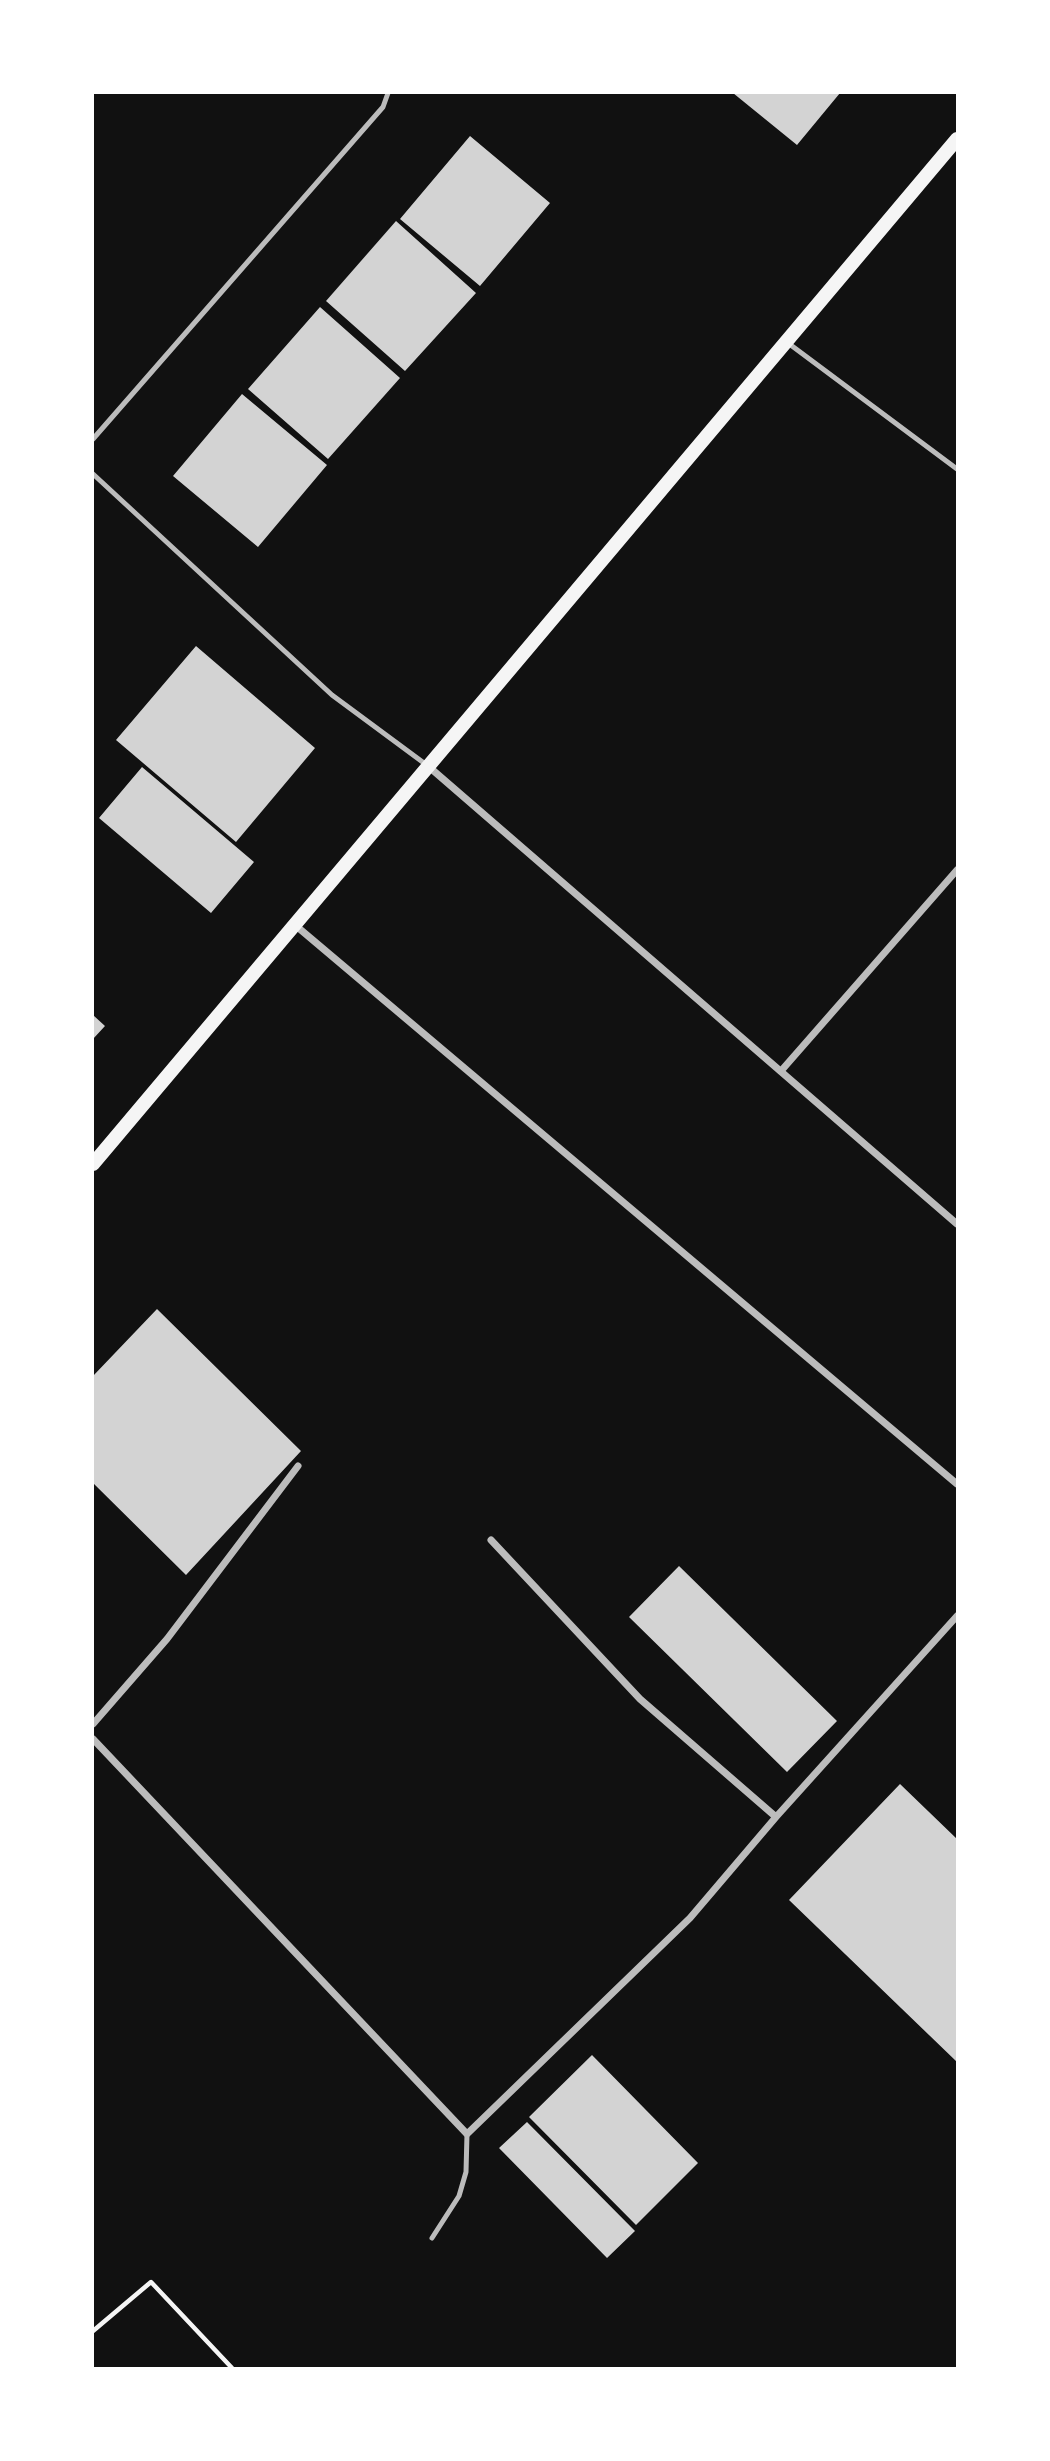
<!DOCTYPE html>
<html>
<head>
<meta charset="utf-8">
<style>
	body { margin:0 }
	#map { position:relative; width:1050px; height:2461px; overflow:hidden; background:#111; font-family:"Open Sans",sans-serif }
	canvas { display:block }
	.frame { position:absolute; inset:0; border:94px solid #fff; pointer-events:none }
</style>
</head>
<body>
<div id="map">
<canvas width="1050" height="2461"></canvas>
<div class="frame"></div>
</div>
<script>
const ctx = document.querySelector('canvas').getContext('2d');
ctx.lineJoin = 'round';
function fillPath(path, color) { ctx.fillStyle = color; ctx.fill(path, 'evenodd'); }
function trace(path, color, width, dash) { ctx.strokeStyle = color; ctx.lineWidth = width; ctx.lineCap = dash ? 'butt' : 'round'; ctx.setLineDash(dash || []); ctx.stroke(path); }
fillPath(new Path2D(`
	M733 93H840L797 145Z
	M470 136 550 203 480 286 400 219Z
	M396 221 476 293 405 371 326 301Z
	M320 307 400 378 328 459 248 389Z
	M242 394 327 465 258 547 173 476Z
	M196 646 315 748 236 842 116 740Z
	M142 767 254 862 211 913 99 818Z
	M93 1015 105 1026 93 1039Z
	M157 1309 301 1451 186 1575 93 1483V1376Z
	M679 1566 837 1721 787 1772 629 1617Z
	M900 1784 957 1839V2062L789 1900Z
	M592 2055 698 2163 636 2225 529 2117Z
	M527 2122 635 2231 607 2258 499 2148Z`), '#d3d3d3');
trace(new Path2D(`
	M93 2331 151 2282 232 2368`), '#f5f5f5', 4.5);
trace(new Path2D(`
	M788 343 957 469
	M93 439 383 107 388 93
	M93 474 332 695 428 766
	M432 2238 459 2196 466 2172 467 2134`), '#bcbcbc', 5);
trace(new Path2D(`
	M428 766 957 1224
	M295 925 957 1484
	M781 1071 957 870
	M491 1540 640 1699 776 1817
	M93 1724 167 1639 298 1466
	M93 1739 467 2134 690 1918 776 1817 957 1616`), '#bcbcbc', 7);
trace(new Path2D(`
	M93 1164 957 139`), '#f5f5f5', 14);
</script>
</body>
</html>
